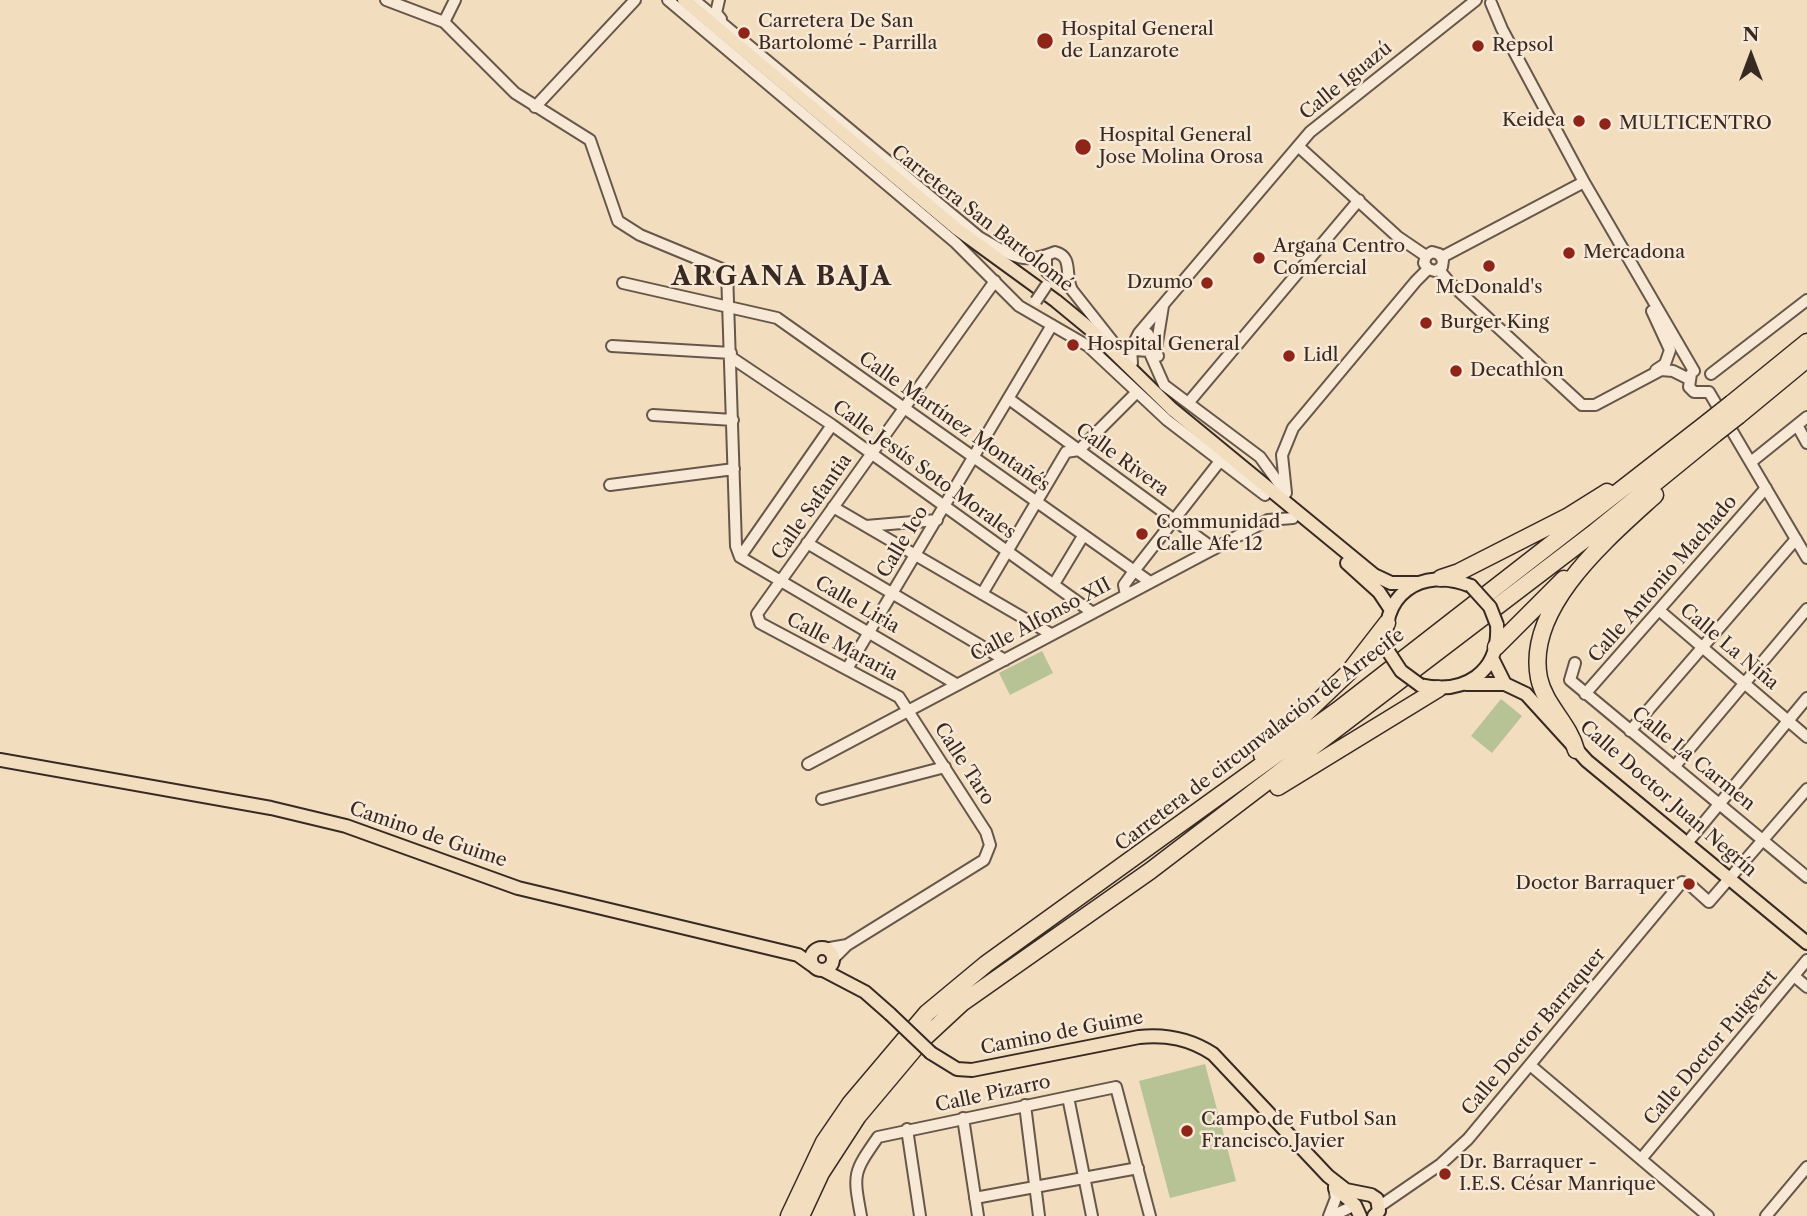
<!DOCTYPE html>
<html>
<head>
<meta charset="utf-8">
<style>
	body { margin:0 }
	#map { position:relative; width:1807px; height:1216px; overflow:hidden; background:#f2ddbf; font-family:"Libre Caslon Text",serif }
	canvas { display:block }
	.north { position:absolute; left:1716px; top:21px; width:70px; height:70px; -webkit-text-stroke:5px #f7e9d5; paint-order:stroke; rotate:0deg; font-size:19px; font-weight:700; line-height:28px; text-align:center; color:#382a23 }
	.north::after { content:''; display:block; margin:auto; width:24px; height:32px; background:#382a23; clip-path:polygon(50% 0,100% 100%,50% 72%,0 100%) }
</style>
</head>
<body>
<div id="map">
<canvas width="1807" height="1216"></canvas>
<div class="north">N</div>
</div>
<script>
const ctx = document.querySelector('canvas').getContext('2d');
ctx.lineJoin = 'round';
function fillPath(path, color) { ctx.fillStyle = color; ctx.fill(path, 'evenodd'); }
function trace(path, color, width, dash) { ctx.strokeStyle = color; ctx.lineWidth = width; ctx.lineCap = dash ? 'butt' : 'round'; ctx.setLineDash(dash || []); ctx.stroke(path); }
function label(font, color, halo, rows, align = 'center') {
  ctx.font = font + ' "Libre Caslon Text",serif'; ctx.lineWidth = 5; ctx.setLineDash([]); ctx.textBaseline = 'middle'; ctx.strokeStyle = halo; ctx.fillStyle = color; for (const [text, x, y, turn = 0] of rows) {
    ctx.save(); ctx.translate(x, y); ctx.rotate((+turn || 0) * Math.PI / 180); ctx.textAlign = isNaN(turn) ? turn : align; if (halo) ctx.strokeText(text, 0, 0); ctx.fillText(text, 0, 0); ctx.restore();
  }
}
fillPath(new Path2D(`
	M1042 651 1053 673 1010 695 999 673Z
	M1501 699 1522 716 1492 753 1471 736Z
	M1205 1064 1236 1181 1170 1198 1139 1081Z`), '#b7c295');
const minor = new Path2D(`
	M386 0 444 22 515 93 590 140 618 221 640 235 727 271 736 546 740 557
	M668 0 956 243 1019 306 1088 346 1167 420 1265 495
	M694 0 979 237C1010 255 1021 266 1055 252 1074 257 1064 275 1072 290L1121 352
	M719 0 716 13 721 19
	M1491 3 1502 29 1584 182 1694 371
	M444 22 455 0
	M535 107 635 0
	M1298 146 1398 237 1426 256
	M1046 257V271L1052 276
	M1442 257 1584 182
	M1439 270 1450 283 1582 405H1595L1661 370 1673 371 1689 379
	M623 283 777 318 1150 582
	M1652 311 1670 350 1665 364 1656 370
	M1142 330 1148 334 1158 356
	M612 346 731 353
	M1156 349 1163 306
	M1130 355 1135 350 1149 351 1164 385 1260 457 1283 489
	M732 358 832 425 1093 613
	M1132 363 1131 349 1139 333 1310 132 1476 0
	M1691 374 1689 387 1694 392H1709
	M1711 374 1807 300
	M1709 392 1807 558
	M1009 399 1214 549
	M1189 402 1359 200
	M653 415 733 420
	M1797 425 1807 443
	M1751 462 1807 417
	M610 485 734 469
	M1286 493 1282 455 1293 428 1416 281 1428 269 1435 271 1442 267 1443 260 1439 254 1432 252 1426 256 1424 263 1428 269
	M833 507 1051 634
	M866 526 937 520
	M807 543 1005 660
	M740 557 956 684
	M740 557 832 425
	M1054 584 1083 536
	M982 594 1066 452 1079 450 1136 393
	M1126 595 1124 585 1134 571 1220 461
	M1660 611 1807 737
	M1575 663 1570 680 1807 877
	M847 669 1052 325
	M1585 694 1766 488
	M1630 731 1796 539
	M808 764 1268 520 1293 518
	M1674 767 1807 609
	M822 799 945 767
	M1687 843 1807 698
	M824 949 847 945
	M833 959 847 945 984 860 990 845 986 832 899 697 760 623 757 614 995 281
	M1794 976 1807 987
	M1530 1065 1708 1216
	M1068 1097 1092 1216
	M1025 1105 1039 1216
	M963 1118 978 1216
	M907 1129 920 1216
	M1641 1159 1807 960
	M975 1198 1138 1168
	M1380 1206 1441 1164 1468 1139 1682 882 1689 884 1709 902 1807 789
	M861 1216C853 1173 853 1173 878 1137L1116 1087 1150 1216
	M1329 1216 1336 1198 1334 1187
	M1332 1216 1355 1205
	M1766 1216 1807 1167`);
const major = new Path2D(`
	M684 0 957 229 1056 301 1090 329 1172 409 1374 575 1391 583H1418
	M1347 563 1379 592 1391 610
	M1388 651C1377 596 1421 565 1471 586
	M1492 658 1505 684
	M1466 684H1505L1526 694 1587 761 1807 943
	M1420 685C1464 695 1500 673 1497 625
	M0 760 271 808 346 826 518 888 798 955 812 965
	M811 959a11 11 0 1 1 22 0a11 11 0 1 1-22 0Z
	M823 970 865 992 890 1014
	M931 1053 957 1069 972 1070 1139 1037C1167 1034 1190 1039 1213 1054L1328 1176 1346 1190 1371 1195 1377 1199 1379 1211 1374 1216
	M1335 1188 1355 1205 1360 1216`);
const highway = new Path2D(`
	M1732 403 1807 342
	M1738 416 1807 359
	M1441 578 1459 572 1567 517 1607 492
	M1496 647 1564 579
	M1576 750C1569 723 1545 706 1539 678 1525 607 1608 538 1655 495
	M1262 755 1349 672 1387 623
	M1278 787 1438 689
	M789 1216 824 1142 850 1104 927 1013 986 964 1338 710 1708 422
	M801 1216 821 1173 858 1116 921 1041 962 1003 1150 871 1596 531 1715 434`);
trace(minor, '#66574a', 14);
trace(major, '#382a23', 16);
trace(highway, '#382a23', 19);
trace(minor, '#f7e9d5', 10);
trace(major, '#f2ddbf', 12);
trace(highway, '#f2ddbf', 16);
const minorBridge = new Path2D(`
	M1036 301 1046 286`);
const majorBridge = new Path2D(`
	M1471 586 1490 607 1497 625
	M1388 651 1401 671 1420 685
	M890 1014 931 1053`);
const highwayBridge = new Path2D(`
	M1708 422 1732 403
	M1715 434 1738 416`);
trace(minorBridge, '#66574a', 14, []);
trace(majorBridge, '#382a23', 16, []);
trace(highwayBridge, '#382a23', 19, []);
trace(minorBridge, '#f7e9d5', 10);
trace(majorBridge, '#f2ddbf', 12);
trace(highwayBridge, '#f2ddbf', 16);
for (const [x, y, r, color] of [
	[744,33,7,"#8f2418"],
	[1045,41,9,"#8f2418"],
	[1478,46,7,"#8f2418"],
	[1579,121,7,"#8f2418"],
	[1605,124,7,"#8f2418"],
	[1083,147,9,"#8f2418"],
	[1569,253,7,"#8f2418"],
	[1259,258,7,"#8f2418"],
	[1489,266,7,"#8f2418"],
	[1207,283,7,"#8f2418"],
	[1426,323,7,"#8f2418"],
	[1073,345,7,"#8f2418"],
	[1289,356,7,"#8f2418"],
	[1456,371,7,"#8f2418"],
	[1142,534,7,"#8f2418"],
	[1689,884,7,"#8f2418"],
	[1187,1131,7,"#8f2418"],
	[1445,1174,7,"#8f2418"]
]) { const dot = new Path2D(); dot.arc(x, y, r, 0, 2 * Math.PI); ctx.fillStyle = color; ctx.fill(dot); trace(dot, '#f7e9d5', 2.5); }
label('19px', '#382a23', '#f7e9d5', [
	["Carretera De San",758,22],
	["Bartolomé - Parrilla",758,44],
	["Hospital General",1061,30],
	["de Lanzarote",1061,52],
	["Repsol",1492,46],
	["Keidea",1565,121,"right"],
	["MULTICENTRO",1619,124],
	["Hospital General",1099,136],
	["Jose Molina Orosa",1099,158],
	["Argana Centro",1273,247],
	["Comercial",1273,269],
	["Mercadona",1583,253],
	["Dzumo",1193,283,"right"],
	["McDonald's",1489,288,"center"],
	["Burger King",1440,323],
	["Hospital General",1087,345],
	["Lidl",1303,356],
	["Decathlon",1470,371],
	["Communidad",1156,523],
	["Calle Afe 12",1156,545],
	["Doctor Barraquer",1675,884,"right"],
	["Campo de Futbol San",1201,1120],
	["Francisco Javier",1201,1142],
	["Dr. Barraquer -",1459,1163],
	["I.E.S. César Manrique",1459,1185]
], 'left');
label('19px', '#382a23', '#f7e9d5', [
	["Calle Iguazú",1346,81,-39],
	["Carretera San Bartolomé",982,219,38],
	["Calle Martínez Montañés",954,422,35],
	["Calle Rivera",1122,460,36],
	["Calle Jesús Soto Morales",924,470,36],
	["Calle Safantia",812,507,-55],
	["Calle Ico",903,542,-59],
	["Calle Antonio Machado",1663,579,-49],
	["Calle Liria",857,605,30],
	["Calle Alfonso XII",1041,620,-28],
	["Calle Mararia",842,647,28],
	["Calle La Niña",1729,647,40],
	["Carretera de circunvalación de Arrecife",1260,740,-37],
	["Calle La Carmen",1693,759,39],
	["Calle Taro",964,764,57],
	["Calle Doctor Juan Negrín",1668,799,41],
	["Camino de Guime",428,835,19],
	["Calle Doctor Barraquer",1534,1032,-50],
	["Camino de Guime",1062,1033,-11],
	["Calle Doctor Puigvert",1711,1048,-50],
	["Calle Pizarro",993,1094,-12]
]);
ctx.letterSpacing = '2px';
label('bold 26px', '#382a23', '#f7e9d5', [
	["ARGANA BAJA",782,277]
]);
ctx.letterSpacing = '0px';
</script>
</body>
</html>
